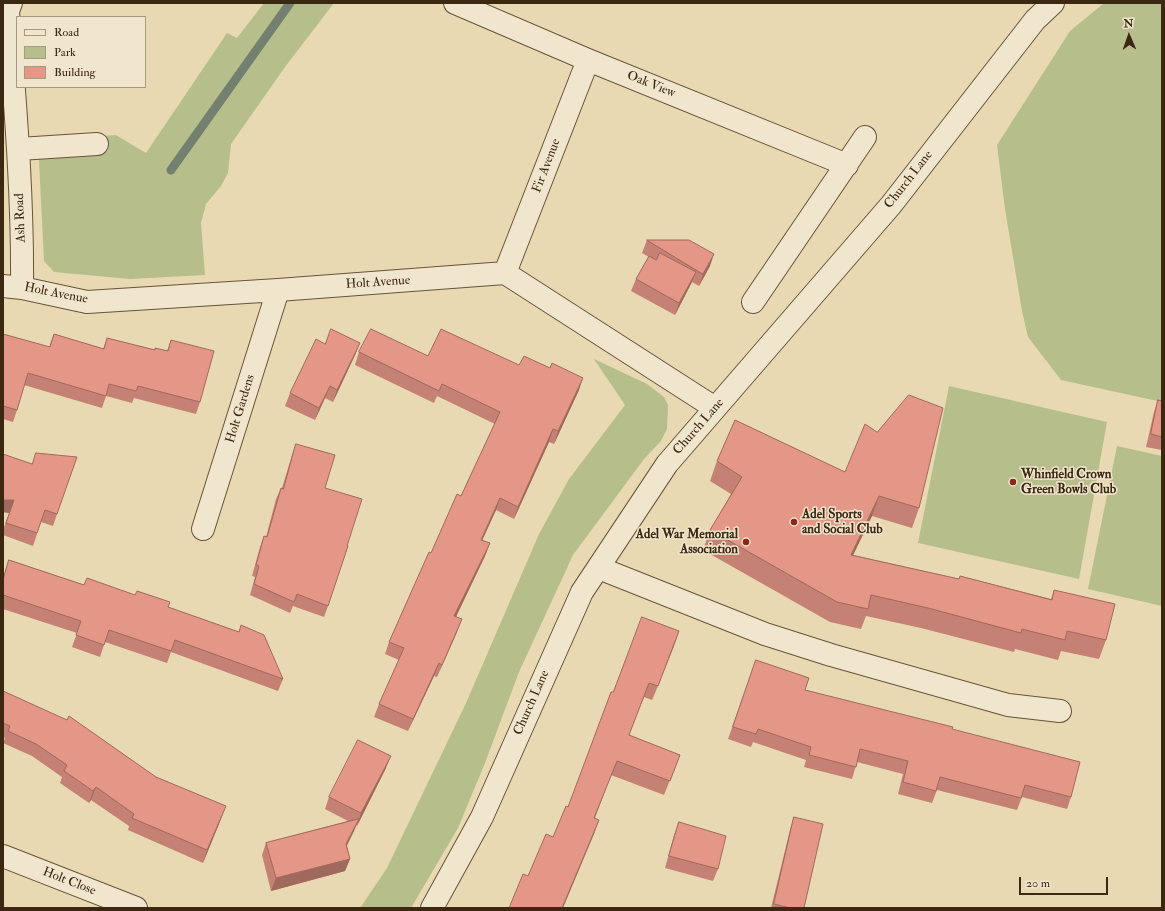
<!DOCTYPE html>
<html>
<head>
<meta charset="utf-8">
<style>
	body { margin:0 }
	#map { position:relative; width:1165px; height:911px; overflow:hidden; background:#e8d9b3; font-family:"IM FELL Double Pica",serif }
	canvas { display:block }
	.frame { position:absolute; inset:0; border:4px solid #3c2710; pointer-events:none }
	.legend { position:absolute; left:16px; top:16px; width:130px; height:72px; box-sizing:border-box; background:#f0e6ce; border:1px solid #a89a82; margin:0; padding:5px 7px; list-style:none; font-size:12px; color:#3c2710 }
	.legend li { display:flex; align-items:center; gap:8px; height:20px }
	.legend b { width:20px; border:1px solid #a89a82 }
	.north { position:absolute; left:1109px; top:16px; width:40px; height:40px; -webkit-text-stroke:3px #f0e6ce; paint-order:stroke; rotate:358deg; font-size:11px; font-weight:700; line-height:16px; text-align:center; color:#3c2710 }
	.north::after { content:''; display:block; margin:auto; width:14px; height:18px; background:#3c2710; clip-path:polygon(50% 0,100% 100%,50% 72%,0 100%) }
	.scale { position:absolute; left:1019px; top:877px; width:89px; height:18px; box-sizing:border-box; border:2px solid #3c2710; border-top:0; padding-left:5px; font-size:12px; line-height:14px; white-space:nowrap; color:#3c2710; -webkit-text-stroke:3px #f0e6ce; paint-order:stroke }
</style>
</head>
<body>
<div id="map">
<canvas width="1165" height="911"></canvas>
<div class="frame"></div>
<ul class="legend">
<li><b style="height:5px;background:#f0e6ce"></b>Road</li>
<li><b style="height:11px;background:#b6bf8c"></b>Park</li>
<li><b style="height:11px;background:#e49687"></b>Building</li>
</ul>
<div class="north">N</div>
<div class="scale">20 m</div>
</div>
<script>
const ctx = document.querySelector('canvas').getContext('2d');
ctx.lineJoin = 'round';
function fillPath(path, color) { ctx.fillStyle = color; ctx.fill(path, 'evenodd'); }
function trace(path, color, width, dash) { ctx.strokeStyle = color; ctx.lineWidth = width; ctx.lineCap = dash ? 'butt' : 'round'; ctx.setLineDash(dash || []); ctx.stroke(path); }
function label(font, color, halo, rows, align = 'center') {
  ctx.font = font + ' "IM FELL Double Pica",serif'; ctx.lineWidth = 3; ctx.setLineDash([]); ctx.textBaseline = 'middle'; ctx.strokeStyle = halo; ctx.fillStyle = color; for (const [text, x, y, turn = 0] of rows) {
    ctx.save(); ctx.translate(x, y); ctx.rotate((+turn || 0) * Math.PI / 180); ctx.textAlign = isNaN(turn) ? turn : align; if (halo) ctx.strokeText(text, 0, 0); ctx.fillText(text, 0, 0); ctx.restore();
  }
}
fillPath(new Path2D(`
	M264 3H334L285 67 231 144 228 173 221 186 206 204 201 223 205 275 130 279 54 272 44 261 38 141 116 135 146 153 227 33 237 38Z
	M1104 3H1162V402L1061 380 1028 337 1022 311 1005 209 997 145 1070 31Z
	M594 359 647 384 664 397 668 405 667 429 661 441 644 459 573 555 519 672 485 763 458 828 411 908H360L387 868 466 703 539 534 569 479 625 405Z
	M949 386 1107 422 1079 579 918 543Z
	M1117 446 1162 456V606L1088 589Z`), '#b6bf8c');
trace(new Path2D(`
	M171 170 290 3`), '#737f6f', 9);
const minor = new Path2D(`
	M11 3 8 11C15 103 23 195 22 288
	M455 3 588 60 847 165
	M19 149 97 144
	M505 273 588 60
	M3 286 22 288 87 302 278 290 505 273 715 408
	M753 302 865 137
	M203 529 278 290
	M599 568 765 634 831 655 1008 705 1060 711
	M3 856 136 908
	M432 908 482 817 582 592 667 464 891 205 1035 20 1053 3`);
trace(minor, '#675439', 24);
trace(minor, '#f0e6ce', 22);
fillPath(new Path2D(`
	M647 240 710 266 699 286 692 282 675 315 631 291 636 279 649 257 642 253Z
	M3 334 49 347 54 334 103 349 107 338 155 350 167 351 171 340 200 402 196 414 134 398 132 403 106 396 102 408 24 385 17 410 13 422 3 419Z
	M360 343 355 355 333 402 325 398 315 420 285 406 290 393 325 344Z
	M359 352 428 356 519 365 579 390 554 444 549 442 514 519 496 510 482 540 490 543 485 556 456 617 457 632 437 677 434 676 408 731 374 717 379 704 399 660 385 654 389 642 431 553 461 496 495 424 437 396 434 403 355 365Z
	M1158 400 1162 401V450L1146 447 1154 412Z
	M735 420 919 508 912 528 872 516 853 555 959 579 960 576 1051 599 1054 590 1106 640 1099 659 1061 651 1058 660 1015 649 1014 652 921 628 866 616 861 629 830 622 703 550 710 530 731 494 710 481 717 461Z
	M296 444 325 488 328 606 324 617 293 606 290 613 250 595 255 577 252 576 260 547 264 536 266 537 276 499 281 488H282L292 455Z
	M3 454 57 514 53 526 41 522 33 546 3 535V530L9 513 3 512Z
	M9 560 84 585 168 607 239 632 241 625 283 679 278 691 171 652 167 663 105 642 100 657 72 647 77 633 3 609V578Z
	M674 646 652 700 644 697 629 735 680 755 664 795 611 775 595 818 594 834 528 876 553 837 568 807 613 692Z
	M756 660 805 690 952 729 1071 797 1067 809 1022 797 1017 810 937 790 932 803 898 794 903 774 857 762 852 779 804 767 806 760 753 742 751 747 728 739Z
	M3 691 156 777 221 819 203 863 128 830 129 826 91 800 89 803 60 783 62 777 32 756 3 743 5 738 3 737Z
	M386 768 357 826 356 825 354 831 347 846 350 859 345 871 271 891 262 855 266 843 348 821 325 809 329 797Z
	M794 817 804 908H771L790 830Z
	M679 822 718 869 713 881 665 868 674 835Z`), '#c48174');
fillPath(new Path2D(`
	M714 254 710 266 699 286 703 274Z
	M696 272 691 284 675 315 679 303Z
	M360 343 355 355 333 402 337 390Z
	M583 378 579 390 554 444 558 431Z
	M330 386 325 398 315 420 319 408Z
	M553 429 549 442 514 519 518 507Z
	M879 496 872 516 844 574 851 555Z
	M500 498 496 510 477 552 481 540Z
	M3 500H14L9 513 3 512Z
	M490 543 485 556 450 629 454 616Z
	M462 619 457 632 437 677 442 665Z
	M679 631 674 646 652 700 658 686Z
	M439 663 434 676 408 731 413 719Z
	M391 756 386 768 357 826 361 813Z
	M96 787 91 800 89 803 93 791Z
	M226 806 221 819 203 863 207 850Z
	M359 819 354 831 341 856 346 844Z
	M599 820 594 834 563 908H562Z
	M350 859 345 871 271 891 276 878Z`), '#a0695e');
const building = new Path2D(`
	M647 240H689L714 254 703 274Z
	M660 253 696 272 679 303 636 279 649 256 656 260Z
	M331 329 360 343 337 390 330 386 319 408 290 393 316 339 325 344Z
	M371 329 428 356 441 329 519 365 524 356 550 368 552 363 583 378 558 431 553 429 518 507 500 498 481 540 490 543 454 616 462 619 442 665 439 663 413 719 379 704 404 648 389 642 429 552 431 553 457 494 461 496 500 412 442 384 439 391 359 352Z
	M3 334 50 347 54 334 104 349 107 338 155 350V348L168 351 171 340 214 351 200 402 138 386 136 391 109 384 106 396 28 373 17 410 3 406Z
	M909 395 943 408 919 508 879 496 851 555 959 579 960 576 1052 600 1054 590 1115 604 1106 640 1067 631 1065 640 1022 629 1021 633 928 608 871 595 868 609 837 602 710 530 742 477 717 461 735 420 845 472 865 424 877 432Z
	M1158 400 1162 401V437L1151 434Z
	M296 444 335 455 325 488 362 499 347 546H348L328 606 297 594 294 602 254 584 259 566 256 565 264 536 267 537 281 488 283 489Z
	M36 453 77 457 57 514 45 510 37 533 6 523 14 500H3V454L32 464Z
	M9 560 84 585 87 578 135 595 137 591 170 602 168 607 239 632 241 625 264 635 283 679 175 640 171 651 109 630 104 645 76 635 81 621 3 595V580Z
	M642 617 679 631 658 686 649 683 629 735 680 755 670 781 617 761 594 818 599 820 562 908H509L523 874 528 876 546 834 553 837 566 806 568 807 611 692H613Z
	M756 660 809 678 805 690 953 727 952 729 1080 762 1071 797 1025 785 1021 798 940 777 936 791 903 782 908 761 860 749 856 767 809 755 811 747 758 729 756 734 733 727Z
	M3 691 67 720 69 716 156 777 226 806 207 850 132 818 134 814 96 787 93 791 64 771 67 765 36 744 8 731 10 726 3 723Z
	M358 740 391 756 361 813 329 797Z
	M794 817 823 824 804 908H790L774 904Z
	M359 819 346 844 350 859 276 878 266 843Z
	M679 822 726 836 718 869 669 856Z`);
fillPath(building, '#e49687');
trace(building, '#a0695e', 1);
for (const [x, y, r, color] of [
	[1013,482,4,"#8f2418"],
	[794,522,4,"#8f2418"],
	[746,542,4,"#8f2418"]
]) { const dot = new Path2D(); dot.arc(x, y, r, 0, 2 * Math.PI); ctx.fillStyle = color; ctx.fill(dot); trace(dot, '#f0e6ce', 1.5); }
label('13px', '#3c2710', '#f0e6ce', [
	["Oak View",651,85,22],
	["Fir Avenue",547,166,-69],
	["Church Lane",909,180,-52],
	["Ash Road",21,218,-92],
	["Holt Avenue",378,283,-4],
	["Holt Avenue",56,294,11],
	["Holt Gardens",241,409,-73],
	["Church Lane",699,427,-49],
	["Church Lane",532,703,-66],
	["Holt Close",69,882,21]
]);
label('bold 13px', '#3c2710', '#f0e6ce', [
	["Whinfield Crown",1021,475],
	["Green Bowls Club",1021,490],
	["Adel Sports",802,515],
	["and Social Club",802,530],
	["Adel War Memorial",738,535,"right"],
	["Association",738,550,"right"]
], 'left');
</script>
</body>
</html>
